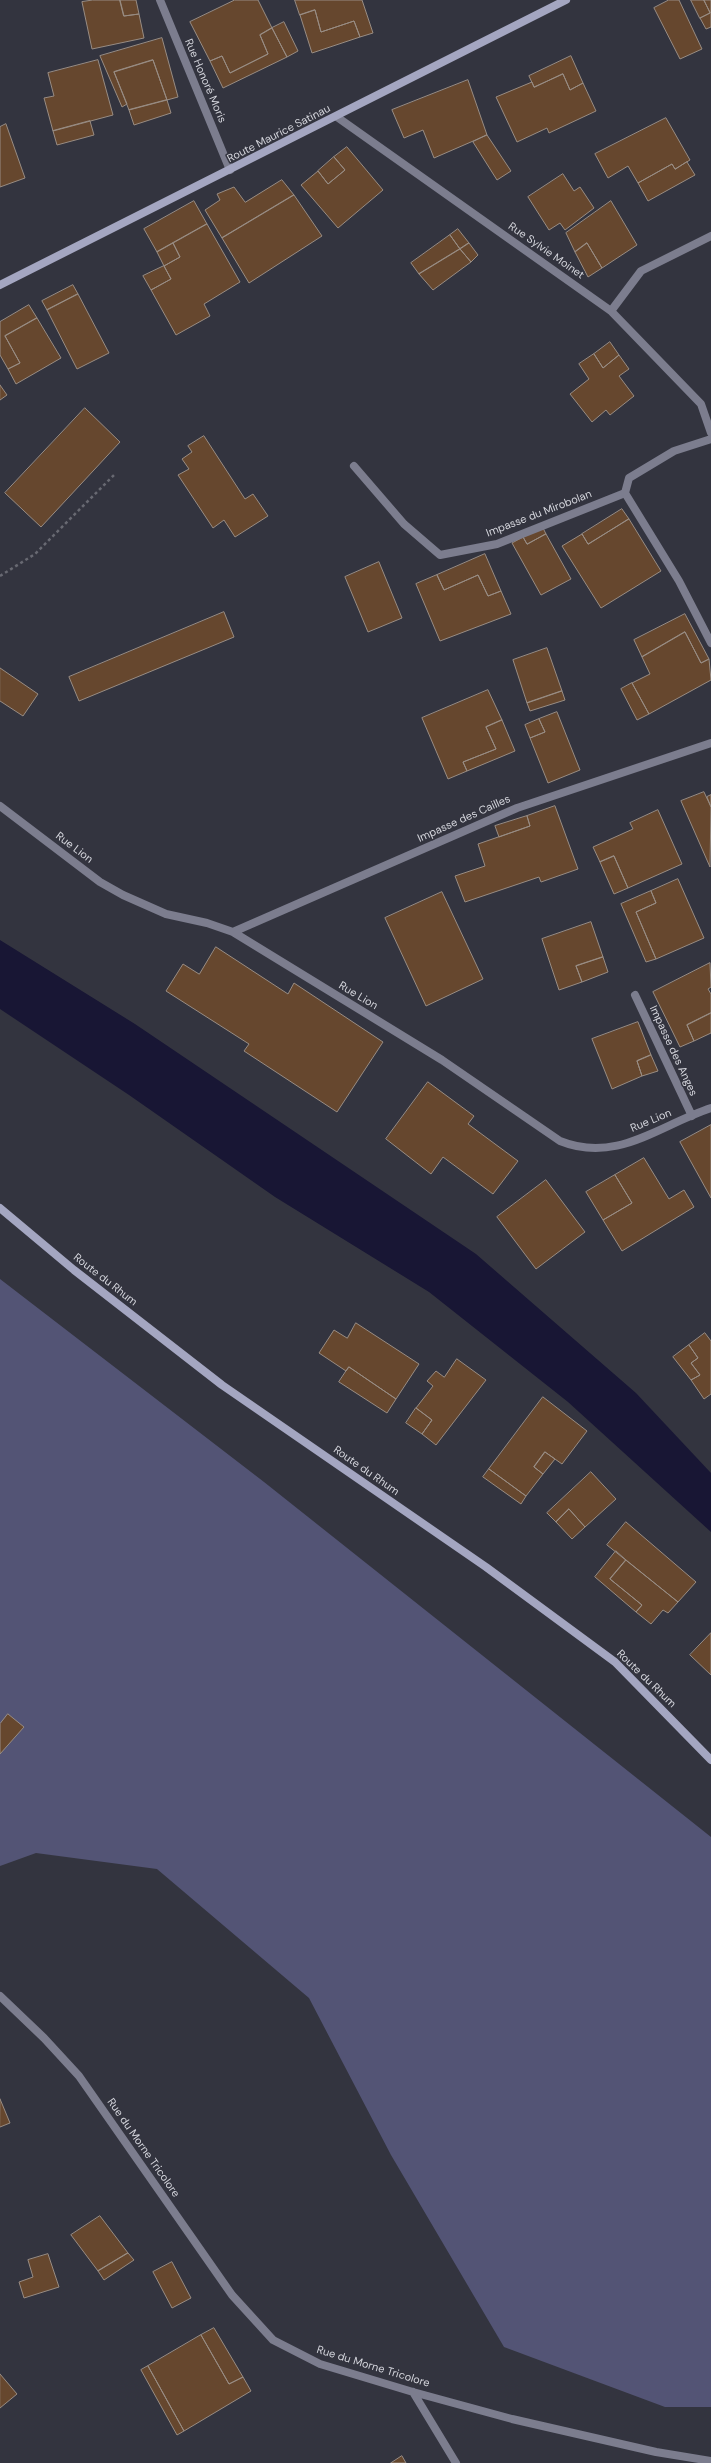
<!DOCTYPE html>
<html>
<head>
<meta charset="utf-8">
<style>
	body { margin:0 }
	canvas { display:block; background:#33343f }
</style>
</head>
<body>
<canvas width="711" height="2463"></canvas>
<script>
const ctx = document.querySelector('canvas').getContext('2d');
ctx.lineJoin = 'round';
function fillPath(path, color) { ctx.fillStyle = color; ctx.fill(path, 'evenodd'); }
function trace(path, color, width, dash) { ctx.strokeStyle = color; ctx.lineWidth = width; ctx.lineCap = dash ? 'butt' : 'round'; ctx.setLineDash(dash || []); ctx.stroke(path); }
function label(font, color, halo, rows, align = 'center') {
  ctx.font = font + ' "DM Sans",sans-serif'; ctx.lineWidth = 3; ctx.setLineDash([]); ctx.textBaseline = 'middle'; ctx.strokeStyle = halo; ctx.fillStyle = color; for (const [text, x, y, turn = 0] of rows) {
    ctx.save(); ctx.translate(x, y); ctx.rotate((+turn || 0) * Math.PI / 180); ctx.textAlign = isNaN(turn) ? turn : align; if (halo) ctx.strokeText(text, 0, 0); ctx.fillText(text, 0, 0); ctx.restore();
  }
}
fillPath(new Path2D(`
	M0 1279 264 1482 711 1837V2407H665L504 2347 391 2155 309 1998 157 1869 36 1853 0 1866Z`), '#535475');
fillPath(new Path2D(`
	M0 940 135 1024 476 1254 636 1393 711 1473V1532L568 1402 429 1292 275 1197 129 1095 0 1009Z`), '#181634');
const building = new Path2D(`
	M93 0H120L124 16 139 14 144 38 92 49 82 2Z
	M120 0H136L139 14 124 16Z
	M235 0H258L272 28 260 35 268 54 230 73 222 56 210 61 190 22Z
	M295 0H362L373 33 360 37 354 21 321 32 315 10 300 15Z
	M669 0H679L702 49 680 59 654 8Z
	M691 0H704L710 13 700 18Z
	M704 0H711V27L706 29 700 18 710 13Z
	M315 10 321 32 354 21 360 37 312 53 300 15Z
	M284 22 298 51 287 57 272 28Z
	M272 28 287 57 223 88 210 61 222 56 230 73 268 54 260 35Z
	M162 38 178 97 167 100 153 60 114 72 127 104 122 107 100 56Z
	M571 56 583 83 570 90 563 74 534 87 529 76Z
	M98 60 113 115 53 131 44 98 54 96 48 73Z
	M153 60 167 100 129 110 114 72Z
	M563 74 570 90 583 83 596 111 549 133 547 128 517 142 496 97 532 82 534 87Z
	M468 80 487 135 434 158 423 130 404 138 392 110Z
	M167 100 171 113 134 125 129 110Z
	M666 118 690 160 675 169 672 164 638 183 628 166 608 178 595 154Z
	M90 121 94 135 57 145 53 131Z
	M6 124 25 178 0 187V127Z
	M487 135 511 171 497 180 473 142Z
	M347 147 383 190 338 228 301 185 318 171 328 184 345 170 334 157Z
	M334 157 345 170 328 184 318 171Z
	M687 162 695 175 648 201 638 183 672 164 675 169Z
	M563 174 574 191 580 187 594 208 565 230 560 223 549 230 528 197Z
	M282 180 294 195 222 238 205 210 220 200 217 194 234 187 245 202Z
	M294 195 322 236 249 283 222 238Z
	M194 201 207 224 157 252 144 229Z
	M611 201 637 245 602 268 587 243 575 252 566 233Z
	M207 224 240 282 204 304 210 316 176 335 151 290 171 279 164 266 180 257 173 243Z
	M458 229 469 243 460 249 450 235Z
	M450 235 460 249 419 274 411 263Z
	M173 243 180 257 164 266 157 252Z
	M469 243 478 255 471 262 460 249Z
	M587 243 602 268 588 277 575 252Z
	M460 249 471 262 433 290 419 274Z
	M164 266 171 279 151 290 143 276Z
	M73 285 78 294 47 310 42 301Z
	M78 294 109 353 77 369 47 310Z
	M29 305 37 318 5 336 20 363 8 369 0 355V322Z
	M37 318 61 358 16 384 8 369 20 363 5 336Z
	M610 342 619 355 603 368 594 354Z
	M594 354 603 368 619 355 629 369 619 376 634 396 610 415 606 410 592 422 570 394 589 379 579 364Z
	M0 385 7 395 0 400Z
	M85 408 120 442 41 527 5 493Z
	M204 436 245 499 253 494 268 516 235 537 224 520 213 528 178 475 189 469 182 459 192 452 188 446Z
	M622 509 629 519 588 544 582 534Z
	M629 519 661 571 601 608 562 546 582 534 588 544Z
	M542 526 546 534 527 544 523 537Z
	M546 534 571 579 541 595 512 543 523 537 527 544Z
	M485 554 501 591 488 596 478 575 444 590 437 575Z
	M379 562 402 618 368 632 345 577Z
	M437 575 444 590 478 575 488 596 501 591 511 614 440 641 416 584Z
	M224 612 234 637 79 701 69 677Z
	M685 614 709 659 701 663 685 632 642 657 634 640Z
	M685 632 701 663 709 659 711 680 649 714 632 683 650 674 642 657Z
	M547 648 562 691 527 703 513 660Z
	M0 668 38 694 23 716 0 701Z
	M632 683 649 714 637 720 621 689Z
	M488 690 502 720 486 727 496 749 463 762 467 771 448 779 422 718Z
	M562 691 565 700 530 711 527 703Z
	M557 712 580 770 548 783 530 738 545 732 539 719Z
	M539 719 545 732 530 738 525 725Z
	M502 720 515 751 467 771 463 762 496 749 486 727Z
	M704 792 711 807 710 867 681 801Z
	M711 795V807L707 797Z
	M555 806 578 869 541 882 539 877 465 902 455 876 485 866 478 844 530 826 527 816Z
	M658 810 682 864 628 888 614 856 600 862 593 847 633 829 630 823Z
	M527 816 530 826 499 837 495 826Z
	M614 856 628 888 614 894 600 862Z
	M678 879 704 938 656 959 636 912 656 903 651 891Z
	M651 891 656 903 636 912 656 959 646 962 621 904Z
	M442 892 483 979 426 1006 385 918Z
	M591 922 603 957 576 966 582 982 559 990 542 939Z
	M216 947 288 994 294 983 383 1042 337 1112 244 1051 249 1044 166 991 183 964 199 974Z
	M603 957 608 972 582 982 576 966Z
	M710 963 711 987 708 989 711 994V1013L687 1025 694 1041 680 1047 653 992Z
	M711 1013V1033L694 1041 687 1025Z
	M638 1022 651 1055 637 1061 642 1076 612 1089 592 1039Z
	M651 1055 658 1071 642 1076 637 1061Z
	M428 1082 474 1116 468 1124 518 1161 493 1194 443 1157 431 1174 386 1139Z
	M711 1125V1198L680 1142Z
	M644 1158 669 1199 684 1190 694 1207 622 1251 603 1220 632 1203 615 1175Z
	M615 1175 632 1203 603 1220 586 1192Z
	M546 1180 585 1232 536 1269 497 1217Z
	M356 1323 419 1364 396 1399 349 1367 346 1371 319 1353 334 1330 347 1338Z
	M705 1333 711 1341V1394L704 1399 691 1380 700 1375 691 1363 698 1358 689 1345Z
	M689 1345 698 1358 691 1363 700 1375 691 1380 673 1357Z
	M457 1359 486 1380 436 1445 422 1434 432 1420 416 1408 433 1386 427 1381 436 1371 444 1377Z
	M349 1367 396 1399 387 1413 339 1382Z
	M543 1397 587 1431 562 1464 545 1452 534 1467 543 1474 526 1496 489 1469Z
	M416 1408 432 1420 422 1434 406 1423Z
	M545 1452 555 1459 543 1474 534 1467Z
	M489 1469 526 1496 521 1504 483 1477Z
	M591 1472 616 1499 585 1527 569 1509 556 1522 547 1513Z
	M569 1509 585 1527 572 1539 556 1522Z
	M626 1522 696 1582 678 1602 607 1545Z
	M616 1551 626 1560 610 1579 642 1605 636 1612 595 1577Z
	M626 1560 678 1602 668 1613 663 1610 651 1624 636 1612 642 1605 610 1579Z
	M711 1633V1675L690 1655Z
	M8 1714 24 1727 0 1754V1724Z
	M0 2099 10 2123 0 2127Z
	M100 2216 128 2253 98 2271 71 2235Z
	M128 2253 134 2260 104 2280 98 2271Z
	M48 2254 59 2287 24 2298 19 2282 33 2277 28 2260Z
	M172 2262 191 2298 172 2308 153 2272Z
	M214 2328 243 2377 229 2384 201 2335Z
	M201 2335 229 2384 243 2377 251 2391 184 2431 148 2366Z
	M148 2366 184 2431 177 2435 141 2370Z
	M0 2374 17 2394 0 2408Z
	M402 2456 406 2463H391Z`);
fillPath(building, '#66472e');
trace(building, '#988c83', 1);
trace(new Path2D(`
	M0 576 35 554 116 473`), '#686972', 2.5, [3, 3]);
trace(new Path2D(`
	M354 466 404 524 440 555 497 544 625 493`), '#7c7d8e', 8);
trace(new Path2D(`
	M160 0 230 170
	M337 117 611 311 701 404 711 433
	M611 311 641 271 711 236
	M711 439 674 451 629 478 625 493 679 581 711 643
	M0 806 100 882 123 895 166 914 207 923 233 932 442 1060 560 1141C617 1164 659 1125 711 1108
	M233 932 517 808 711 743
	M635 995 692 1116
	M0 1996 44 2038 79 2076 232 2295 273 2340 320 2364 413 2392 512 2419 656 2452 711 2461
	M413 2392 456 2463`), '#7c7d8e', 8);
trace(new Path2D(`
	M0 285 566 0
	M0 1208 74 1270 222 1385 486 1567 615 1662 711 1760`), '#a4a6c1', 8);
label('11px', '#d4d5dc', '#33343f', [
	["Rue Honoré Moris",205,81,67],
	["Route Maurice Satinau",279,134,-27],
	["Rue Sylvie Moinet",546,251,35],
	["Impasse du Mirobolan",539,514,-21],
	["Impasse des Cailles",464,819,-24],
	["Rue Lion",74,848,37],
	["Rue Lion",358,996,31],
	["Impasse des Anges",673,1051,65],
	["Rue Lion",651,1121,-23],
	["Route du Rhum",105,1280,38],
	["Route du Rhum",366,1471,35],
	["Route du Rhum",646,1679,44],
	["Rue du Morne Tricolore",143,2148,55],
	["Rue du Morne Tricolore",373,2367,17]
]);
</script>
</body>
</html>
